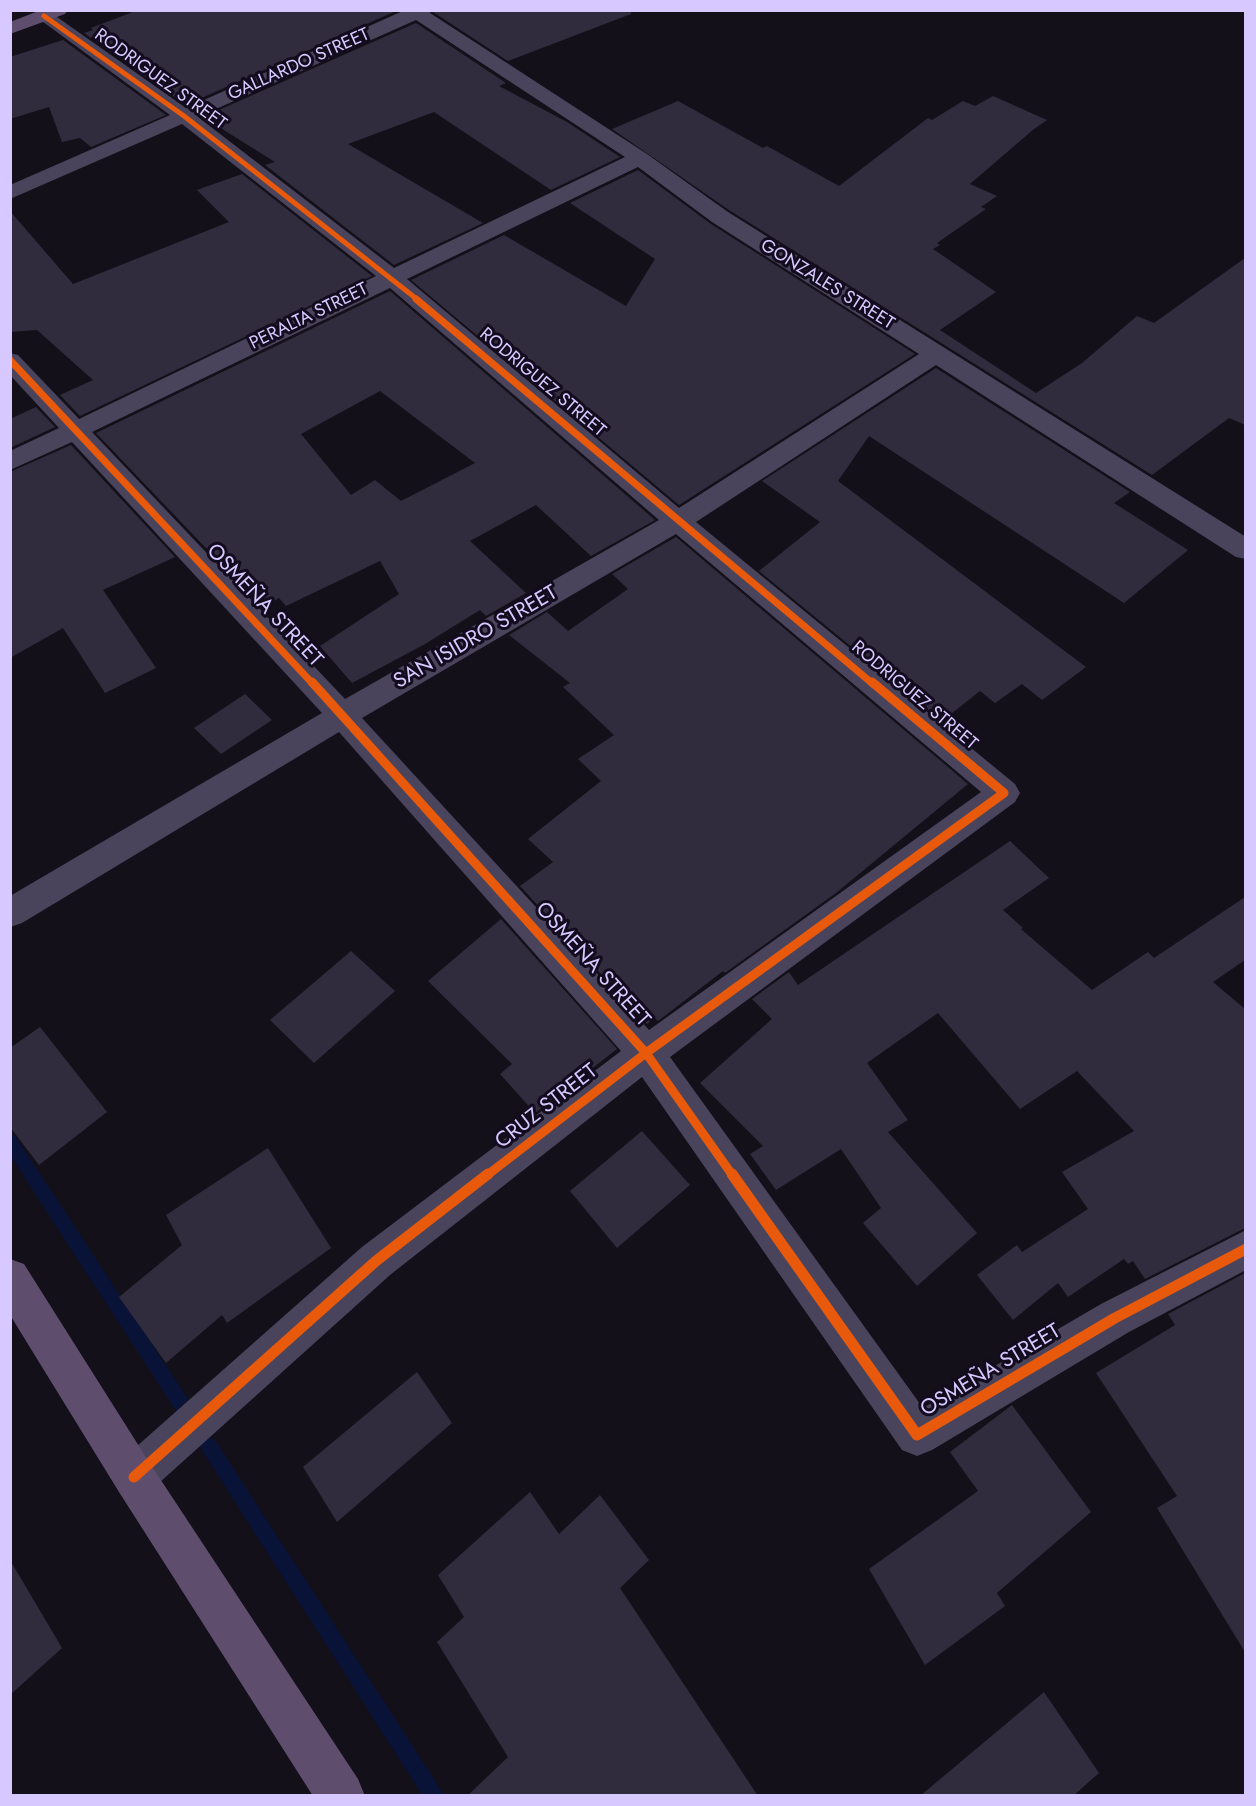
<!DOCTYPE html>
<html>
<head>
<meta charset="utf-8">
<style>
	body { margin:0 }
	#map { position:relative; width:1256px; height:1806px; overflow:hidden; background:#13101a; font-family:Jost,sans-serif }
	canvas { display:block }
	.frame { position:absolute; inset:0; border:12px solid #d7c9ff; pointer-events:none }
</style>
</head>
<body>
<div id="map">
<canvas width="1256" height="1806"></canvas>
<div class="frame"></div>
</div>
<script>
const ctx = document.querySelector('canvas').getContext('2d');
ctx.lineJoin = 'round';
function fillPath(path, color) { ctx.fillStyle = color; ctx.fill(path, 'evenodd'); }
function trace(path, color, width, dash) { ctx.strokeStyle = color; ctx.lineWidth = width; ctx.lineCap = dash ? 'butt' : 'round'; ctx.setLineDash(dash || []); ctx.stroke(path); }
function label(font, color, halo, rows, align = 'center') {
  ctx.font = font + ' Jost,sans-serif'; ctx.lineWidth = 6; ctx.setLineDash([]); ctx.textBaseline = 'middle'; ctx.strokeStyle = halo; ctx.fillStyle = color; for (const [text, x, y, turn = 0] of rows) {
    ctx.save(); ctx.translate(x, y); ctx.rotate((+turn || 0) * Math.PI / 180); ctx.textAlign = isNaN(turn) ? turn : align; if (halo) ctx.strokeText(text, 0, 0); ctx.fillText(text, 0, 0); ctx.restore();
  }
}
fillPath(new Path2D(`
	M10 1134 15 1136 194 1408 197 1414 194 1420 188 1423 182 1420 10 1155Z
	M209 1437 215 1440 445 1796H423L203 1452 200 1446 203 1440Z`), '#091338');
fillPath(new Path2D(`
	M138 10H398L186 105 84 33 93 30 91 28Z
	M434 10H630L631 14 508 61 433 12Z
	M416 23 506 83 499 86 567 122 620 157 551 190 434 112 348 144 483 223 394 265 265 165 275 162 203 117Z
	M63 40 166 115 91 147 80 138 62 142 49 107 10 119V57Z
	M993 96 1047 120 1034 129 970 184 997 196 981 207 986 209 937 243 940 245 933 249 996 292 940 330 1036 393 1082 363 1137 316 1154 323 1245 258V425L1229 418 1152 475 729 210 612 129 678 101 763 148 767 146 839 186 928 118 932 120 963 101 975 106Z
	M638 170 711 224 915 354 679 505 411 280 504 235 626 306 655 259 570 203Z
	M242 174 372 276 80 416 60 395 93 380 37 330 10 332V211L73 284 229 222 197 190Z
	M390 291 655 520 591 556 536 505 470 541 526 593 486 616 480 610 425 644 352 683 320 646 399 594 380 561 286 606 279 598 266 606 202 544 96 433ZM380 391 475 463 401 501 375 480 351 495 301 434Z
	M936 368 1130 492 1114 503 1188 550 1124 603 869 436 838 481 1086 667 1042 700 1022 684 995 703 980 691 942 721 759 571 820 522 762 481Z
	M36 407 55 427 10 448V419Z
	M71 445 175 557 103 590 156 668 105 693 63 628 10 658V472Z
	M676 537 968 784 836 893 725 973 723 971 658 1021 655 1018 647 1024 520 886 553 862 528 839 601 781 578 759 614 735 563 687 570 683 509 635 547 612 568 631 628 589 612 574Z
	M245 694 272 720 221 754 194 728Z
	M1010 841 1049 878 1003 910 1023 928 1021 929 1092 990 1148 952 1154 958 1245 897V960L1213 982 1245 1009V1228L1145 1279 1133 1261 1128 1264 1124 1259 1068 1297 1058 1283 1013 1320 977 1275 1017 1245 1022 1252 1088 1209 1062 1172 1134 1131 1077 1071 1020 1109 938 1013 867 1063 908 1120 888 1132 977 1233 917 1286 863 1223 881 1208 841 1149 776 1190 750 1154 763 1146 700 1083 772 1019 752 999 789 972 798 985Z
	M501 919 617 1049 535 1113 500 1074 512 1064 428 981Z
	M351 951 395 991 314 1063 270 1020Z
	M40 1027 107 1112 39 1165 10 1127V1048Z
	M642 1131 690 1185 617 1248 570 1191Z
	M268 1148 331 1248 227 1323 222 1315 166 1363 119 1297 182 1245 166 1215Z
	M1245 1273V1652L1157 1508 1177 1496 1096 1373 1175 1325 1168 1314Z
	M417 1372 452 1423 337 1522 303 1467Z
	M1012 1405 1091 1512 997 1593 1005 1606 925 1665 869 1569 978 1491 950 1452Z
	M530 1492 559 1534 600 1495 649 1560 620 1588 758 1796H467L508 1757 437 1642 464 1617 438 1575Z
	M10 1560 62 1648 10 1695Z
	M1044 1692 1099 1773 1073 1796H920Z`), '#312c3d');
fillPath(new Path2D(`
	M432 10 430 13 647 154 728 212 1246 537V559L1236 557 936 365 696 522 1015 784 1020 793 1015 802 670 1057 923 1408 1101 1304 1246 1230V1270L1129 1332 932 1450 917 1456 902 1450 642 1077 390 1275 149 1492 134 1498 119 1492 113 1477 119 1462 362 1247 621 1051 339 732 22 923 10 927V896L322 713 72 442 10 470V451L59 428 10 375V353L18 355 79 419 376 276 182 124 10 199V185L170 115 35 16 38 12H50L186 108 405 10ZM416 20 625 157 394 268 198 117ZM638 167 712 222 919 354 679 508 407 279ZM390 288 659 520 345 699 92 432ZM676 534 981 792 649 1030 362 718Z`), '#49445b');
fillPath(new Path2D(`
	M41 10H68L65 14 10 34V22Z
	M10 1259 24 1264 149 1462 358 1779 365 1796H313L119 1492 10 1315Z`), '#5e4d6d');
trace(new Path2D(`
	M44 16 184 116 418 300`), '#e8590c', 5);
trace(new Path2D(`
	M416 299 873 684
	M10 360 313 684`), '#e8590c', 7);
trace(new Path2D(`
	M312 682 646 1053 733 1176
	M486 1176 646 1053 1004 793 872 682`), '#e8590c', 9);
trace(new Path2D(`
	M732 1174 917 1435 1115 1318 1246 1249
	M134 1477 376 1261 488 1174`), '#e8590c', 11);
label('18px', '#d7c9ff', '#120c1e', [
	["GALLARDO STREET",299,65,-24],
	["RODRIGUEZ STREET",160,80,36],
	["GONZALES STREET",827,285,32],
	["PERALTA STREET",309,317,-26],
	["RODRIGUEZ STREET",542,383,40],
	["RODRIGUEZ STREET",914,696,40]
]);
label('21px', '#d7c9ff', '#120c1e', [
	["OSMEÑA STREET",264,606,47],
	["SAN ISIDRO STREET",476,638,-30],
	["OSMEÑA STREET",592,965,48],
	["CRUZ STREET",547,1107,-38],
	["OSMEÑA STREET",991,1371,-31]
]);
</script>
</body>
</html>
